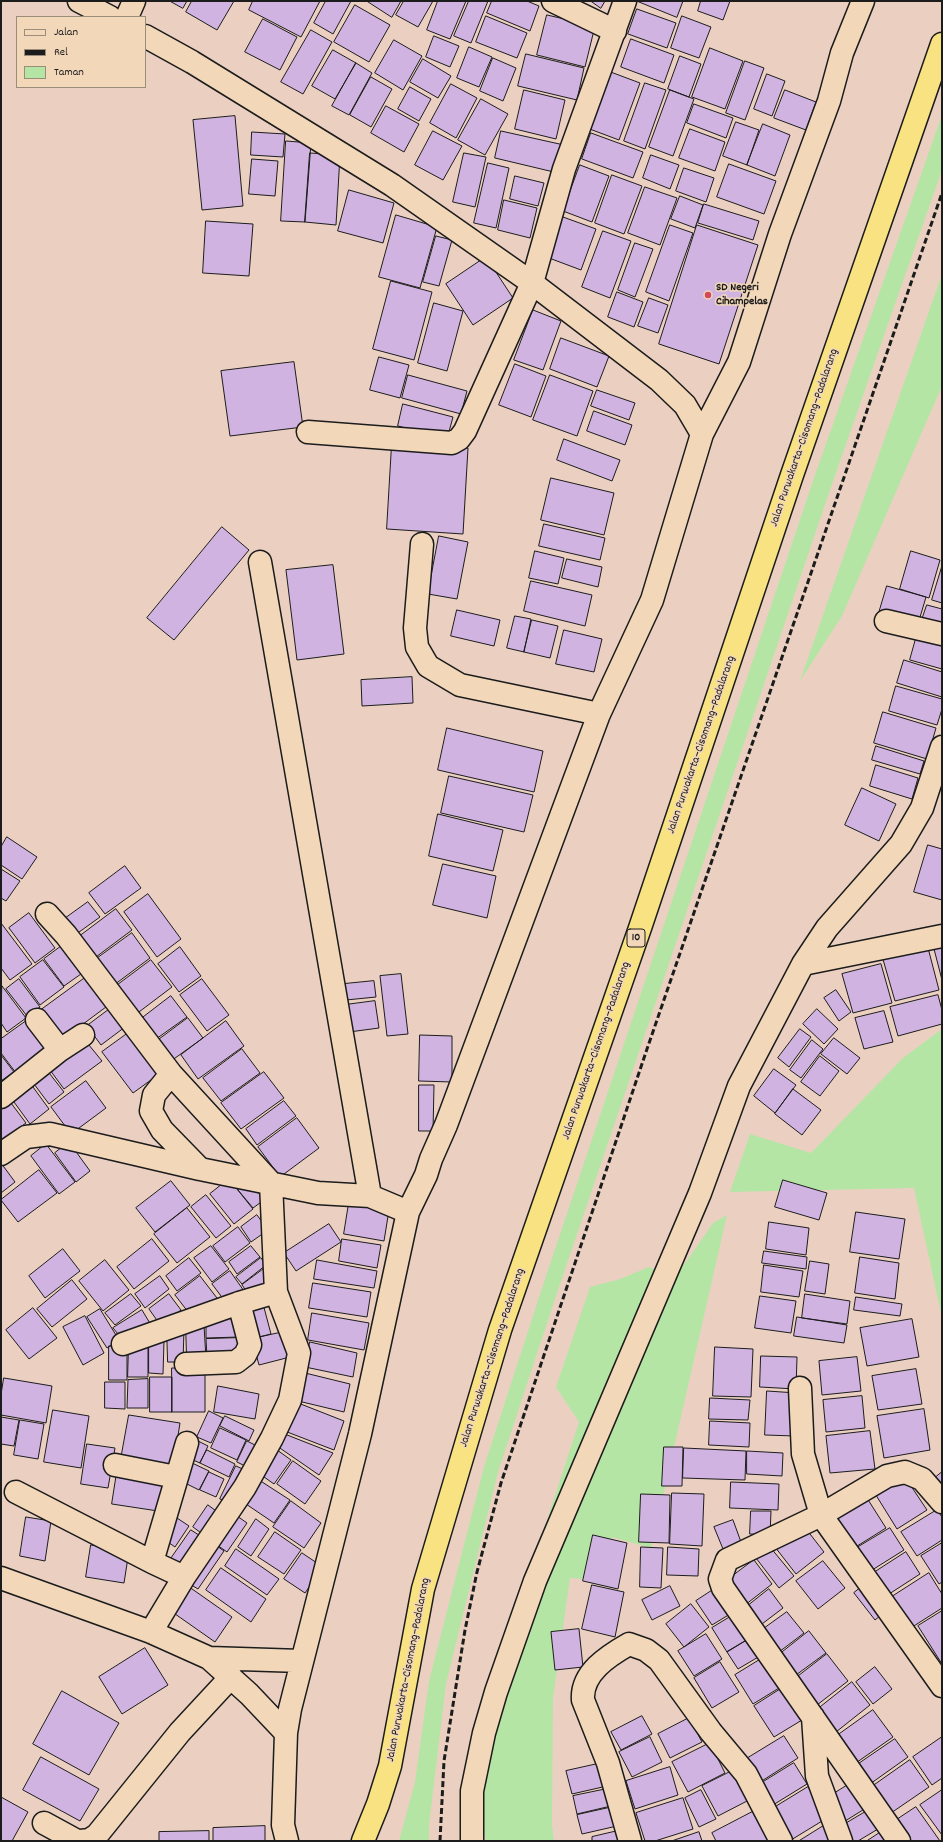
<!DOCTYPE html>
<html>
<head>
<meta charset="utf-8">
<style>
	body { margin:0 }
	#map { position:relative; width:943px; height:1842px; overflow:hidden; background:#ebd0c1; font-family:Dekko,sans-serif }
	canvas { display:block }
	.frame { position:absolute; inset:0; border:2px solid #1c1c1c; pointer-events:none }
	.legend { position:absolute; left:16px; top:16px; width:130px; height:72px; box-sizing:border-box; background:#f2d7b9; border:1px solid #9c8c7a; margin:0; padding:5px 7px; list-style:none; font-size:12px; color:#1c1c1c }
	.legend li { display:flex; align-items:center; gap:8px; height:20px }
	.legend b { width:20px; border:1px solid #9c8c7a }
</style>
</head>
<body>
<div id="map">
<canvas width="943" height="1842"></canvas>
<div class="frame"></div>
<ul class="legend">
<li><b style="height:5px;background:#f2d7b9"></b>Jalan</li>
<li><b style="height:5px;background:#1c1c1c"></b>Rel</li>
<li><b style="height:11px;background:#b4e5a5"></b>Taman</li>
</ul>
</div>
<script>
const ctx = document.querySelector('canvas').getContext('2d');
ctx.lineJoin = 'round';
function fillPath(path, color) { ctx.fillStyle = color; ctx.fill(path, 'evenodd'); }
function trace(path, color, width, dash) { ctx.strokeStyle = color; ctx.lineWidth = width; ctx.lineCap = dash ? 'butt' : 'round'; ctx.setLineDash(dash || []); ctx.stroke(path); }
function label(font, color, halo, rows, align = 'center') {
  ctx.font = font + ' Dekko,sans-serif'; ctx.lineWidth = 3; ctx.setLineDash([]); ctx.textBaseline = 'middle'; ctx.strokeStyle = halo; ctx.fillStyle = color; for (const [text, x, y, turn = 0] of rows) {
    ctx.save(); ctx.translate(x, y); ctx.rotate((+turn || 0) * Math.PI / 180); ctx.textAlign = isNaN(turn) ? turn : align; if (halo) ctx.strokeText(text, 0, 0); ctx.fillText(text, 0, 0); ctx.restore();
  }
}
fillPath(new Path2D(`
	M942 115V170L831 487 556 1296 498 1472 446 1684 429 1825V1841H399L415 1782 429 1681 484 1467 542 1288 814 478Z
	M942 274V386L842 616 800 681Z
	M942 1029V1318L914 1188 730 1192 750 1134 811 1153 903 1058Z
	M727 1215 651 1548 612 1537 604 1581 570 1578 553 1698 552 1825 554 1841H486L479 1815 516 1615 579 1422 556 1387 590 1287 620 1279 649 1267 672 1277 686 1262 713 1223Z`), '#b4e5a5');
const building = new Path2D(`
	M170 1H187L183 8Z
	M192 1H234L217 30 186 12Z
	M253 1H320L301 37 249 10Z
	M326 1H351L333 34 314 23Z
	M367 1H401L392 17Z
	M404 1H433L418 27 396 15Z
	M438 1H466L450 39 427 30Z
	M469 1H488L471 43 454 36Z
	M492 1H527L539 6 530 31 487 13Z
	M591 1H605L601 8Z
	M637 1H683L677 17Z
	M701 1H730L723 20 698 11Z
	M355 5 390 25 369 62 334 42Z
	M637 9 676 23 667 48 628 34Z
	M547 15 595 26 585 67 537 55Z
	M486 16 527 33 517 58 476 42Z
	M682 16 711 27 699 58 671 48Z
	M263 19 297 37 280 70 245 52Z
	M311 30 332 42 303 94 281 82Z
	M434 36 459 46 450 67 426 57Z
	M631 39 674 55 664 83 621 67Z
	M394 40 422 56 403 90 375 73Z
	M469 47 492 57 479 87 457 78Z
	M710 48 743 61 725 109 692 97Z
	M333 50 356 63 335 99 312 86Z
	M526 54 584 68 577 100 518 86Z
	M680 56 701 64 689 97 668 89Z
	M493 58 516 68 503 101 480 91Z
	M423 59 451 76 438 98 410 82Z
	M745 61 764 68 745 120 726 113Z
	M356 63 372 73 349 115 332 106Z
	M608 71 640 83 619 140 587 128Z
	M767 74 785 81 772 116 754 109Z
	M371 77 392 89 371 127 350 115Z
	M645 83 666 90 645 149 624 141Z
	M451 84 477 98 456 138 430 123Z
	M410 87 431 99 419 121 398 109Z
	M524 90 565 100 556 139 515 129Z
	M670 90 694 99 673 156 649 147Z
	M785 90 816 102 806 130 774 118Z
	M481 99 508 114 485 155 458 140Z
	M694 104 733 118 726 138 687 123Z
	M386 106 419 124 404 152 371 133Z
	M235 116 243 206 202 210 193 120Z
	M736 122 759 130 747 165 723 156Z
	M763 124 790 135 775 176 747 165Z
	M690 129 725 142 715 171 679 158Z
	M433 131 462 146 443 180 415 165Z
	M501 131 564 145 558 173 495 158Z
	M252 132 285 134 283 157 251 155Z
	M591 133 643 152 633 178 582 159Z
	M286 141 311 143 305 222 281 221Z
	M310 153 340 155 336 225 305 222Z
	M464 153 486 157 475 207 453 202Z
	M651 155 679 165 670 189 643 178Z
	M252 159 278 161 275 196 249 194Z
	M488 163 509 168 496 228 474 223Z
	M729 164 776 181 764 214 717 197Z
	M580 165 609 176 592 222 563 211Z
	M684 168 714 178 706 202 676 191Z
	M612 175 642 186 624 234 595 223Z
	M515 176 544 183 538 206 510 199Z
	M645 187 677 198 660 245 628 233Z
	M349 190 394 203 383 243 338 231Z
	M680 196 703 205 695 228 671 219Z
	M504 200 537 208 530 238 498 230Z
	M704 204 759 221 753 240 698 223Z
	M396 215 437 227 420 288 379 277Z
	M563 217 596 229 581 270 549 258Z
	M206 221 253 224 249 276 203 273Z
	M670 225 693 233 669 301 646 292Z
	M697 225 758 245 719 364 659 344Z
	M603 231 631 241 610 298 582 287Z
	M436 236 452 240 439 286 423 282Z
	M635 243 653 249 635 297 618 290Z
	M486 257 513 298 473 325 446 284Z
	M391 281 432 292 414 360 373 349Z
	M617 292 643 302 634 327 608 317Z
	M649 298 668 305 658 333 638 326Z
	M434 303 463 311 447 371 418 363Z
	M533 310 561 321 543 370 514 360Z
	M561 338 609 356 597 387 550 369Z
	M379 357 409 365 400 398 370 390Z
	M294 362 303 427 230 436 221 371Z
	M515 364 546 376 531 417 499 405Z
	M408 375 467 391 461 414 402 398Z
	M550 375 593 391 577 436 533 420Z
	M597 390 635 403 629 420 591 406Z
	M403 404 453 417 447 439 398 426Z
	M594 411 632 425 625 445 587 431Z
	M564 439 620 460 612 481 557 460Z
	M392 444 468 448 463 534 387 529Z
	M551 478 614 493 604 535 541 520Z
	M544 524 605 538 600 560 539 546Z
	M222 527 249 550 174 640 147 618Z
	M439 536 468 542 457 599 428 594Z
	M535 551 564 558 558 584 529 578Z
	M911 551 940 560 929 598 900 589Z
	M567 559 602 567 598 587 562 578Z
	M333 565 344 654 297 660 286 570Z
	M942 566V603L932 600Z
	M531 581 592 595 585 626 524 611Z
	M887 586 926 597 918 624 879 613Z
	M927 605 942 609V629L921 623Z
	M457 610 500 620 494 646 451 636Z
	M515 616 531 619 524 652 507 648Z
	M532 620 558 626 550 658 524 652Z
	M564 630 602 639 594 672 556 664Z
	M917 635 942 642V669L910 660Z
	M904 660 942 672V697L897 683Z
	M412 677 413 703 362 706 361 680Z
	M896 686 942 699V709L937 725 889 711Z
	M883 712 936 728 927 759 874 743Z
	M447 728 543 751 534 792 438 770Z
	M876 746 924 761 920 774 872 760Z
	M876 765 918 778 912 799 870 786Z
	M449 776 533 795 524 832 441 813Z
	M862 788 896 804 879 841 845 825Z
	M438 814 503 830 493 871 429 856Z
	M7 837 37 857 22 879 1 865V847Z
	M928 845 942 849V900L914 892Z
	M443 864 496 876 487 918 433 905Z
	M125 866 141 888 105 914 89 893Z
	M1 869 20 881 6 901 1 898Z
	M148 894 181 939 157 957 124 912Z
	M88 902 100 917 75 935 63 920Z
	M116 909 132 930 96 957 80 936Z
	M29 913 55 948 35 963 9 928Z
	M1 923 32 964 10 980 1 968Z
	M132 933 150 958 114 985 95 960Z
	M67 942 88 969 64 986 44 959Z
	M942 943V980L933 945Z
	M927 944 939 990 895 1001 882 956Z
	M180 947 201 976 179 992 158 964Z
	M43 960 64 987 40 1005 20 977Z
	M151 960 172 987 135 1015 115 987Z
	M881 964 892 1003 853 1013 842 974Z
	M401 974 408 1034 387 1036 380 976Z
	M89 975 110 1004 63 1039 41 1010Z
	M19 979 40 1007 27 1016 6 989Z
	M202 979 229 1015 207 1031 180 995Z
	M374 981 376 997 346 1000 344 984Z
	M2 986 26 1018 7 1032 1 1023Z
	M836 990 851 1012 839 1021 824 998Z
	M938 995 942 1010V1024L898 1036 890 1007Z
	M171 996 187 1017 156 1039 141 1019Z
	M375 1001 379 1028 349 1032 345 1005Z
	M115 1005 129 1024 101 1045 87 1026Z
	M817 1009 838 1029 824 1044 803 1024Z
	M884 1011 893 1042 864 1049 855 1018Z
	M188 1018 203 1038 171 1061 157 1041Z
	M29 1019 51 1048 16 1073 1 1053V1039Z
	M226 1021 244 1046 198 1079 181 1055Z
	M800 1029 811 1037 789 1067 778 1058Z
	M131 1031 162 1072 133 1093 102 1052Z
	M420 1035 452 1036V1082L419 1081Z
	M834 1038 860 1058 847 1074 821 1054Z
	M84 1039 102 1061 64 1089 47 1066Z
	M812 1040 823 1049 801 1078 790 1070Z
	M242 1049 260 1073 221 1101 203 1078Z
	M1 1055 14 1072 1 1081Z
	M820 1056 839 1071 820 1096 801 1082Z
	M46 1069 64 1092 49 1104 31 1080Z
	M774 1069 796 1085 775 1113 754 1096Z
	M264 1072 284 1098 241 1129 221 1103Z
	M86 1081 106 1108 71 1134 51 1107Z
	M419 1085H434L433 1131H419Z
	M33 1087 49 1109 30 1124 14 1102Z
	M793 1089 821 1110 802 1135 775 1114Z
	M284 1101 296 1116 257 1145 246 1129Z
	M11 1103 26 1123 1 1141V1110Z
	M297 1118 319 1148 280 1177 258 1147Z
	M69 1142 90 1171 76 1182 55 1153Z
	M46 1144 75 1182 59 1194 31 1156Z
	M1 1163 15 1182 1 1193Z
	M39 1170 57 1193 18 1222 1 1200Z
	M229 1179 253 1209 234 1224 210 1194Z
	M783 1180 827 1193 819 1220 775 1207Z
	M171 1181 190 1205 155 1232 136 1208Z
	M249 1181 264 1200 253 1208 238 1190Z
	M206 1195 231 1226 216 1238 191 1207Z
	M349 1203 389 1210 384 1241 344 1234Z
	M187 1208 210 1237 177 1263 154 1234Z
	M856 1212 905 1219 899 1259 850 1252Z
	M257 1215 268 1230 251 1242 241 1227Z
	M769 1222 809 1228 806 1255 766 1249Z
	M329 1224 341 1242 296 1271 284 1253Z
	M238 1227 250 1243 225 1262 213 1246Z
	M152 1239 169 1261 134 1289 117 1267Z
	M342 1239 381 1245 377 1268 339 1261Z
	M211 1246 229 1269 212 1282 194 1258Z
	M251 1246 260 1257 237 1274 229 1262Z
	M63 1249 80 1271 45 1298 29 1276Z
	M764 1251 807 1257 806 1269 762 1263Z
	M860 1257 899 1263 895 1299 855 1293Z
	M189 1258 201 1273 177 1291 166 1276Z
	M261 1258 266 1265 242 1284 236 1277Z
	M105 1260 129 1290 103 1311 79 1281Z
	M317 1260 377 1271 374 1288 314 1279Z
	M810 1261 829 1264 825 1294 805 1291Z
	M764 1265 803 1271 799 1297 761 1292Z
	M265 1268 273 1279 250 1296 242 1285Z
	M230 1271 244 1291 227 1304 212 1284Z
	M160 1276 169 1289 145 1308 135 1294Z
	M200 1276 217 1298 192 1317 175 1295Z
	M72 1280 87 1299 52 1327 37 1309Z
	M313 1283 371 1292 367 1317 309 1308Z
	M131 1294 141 1306 115 1325 105 1313Z
	M169 1294 181 1310 161 1326 149 1309Z
	M805 1294 850 1301 847 1324 802 1318Z
	M760 1296 796 1301 791 1333 755 1328Z
	M856 1297 902 1304 900 1316 854 1310Z
	M262 1300 271 1334 251 1339 243 1305Z
	M33 1308 57 1338 29 1359 6 1330Z
	M100 1309 119 1340 107 1348 87 1317Z
	M142 1310 154 1330 124 1341 113 1328Z
	M312 1313 369 1323 364 1350 308 1340Z
	M238 1315 239 1337 206 1338V1317Z
	M85 1316 104 1353 83 1365 63 1327Z
	M797 1317 847 1325 844 1343 794 1336Z
	M912 1319 919 1357 867 1366 860 1328Z
	M186 1325H204L206 1359H187Z
	M167 1329H184L183 1362H168Z
	M288 1331 294 1356 259 1365 252 1339Z
	M238 1338 239 1355 207 1357 206 1339Z
	M149 1341H164L163 1374 149 1373Z
	M310 1342 357 1353 353 1377 305 1367Z
	M129 1343H148V1377H128Z
	M109 1346H127V1380H109Z
	M715 1347 753 1349 751 1397 713 1396Z
	M761 1356 797 1357 796 1389 760 1387Z
	M857 1357 861 1391 822 1395 819 1361Z
	M172 1368H205V1412H172Z
	M916 1369 922 1404 878 1410 872 1376Z
	M301 1372 350 1384 344 1412 294 1400Z
	M150 1377H172V1412H150Z
	M4 1378 52 1386 46 1423 1 1415V1395Z
	M148 1379V1408H127L128 1380Z
	M105 1382H125V1409L105 1408Z
	M218 1386 259 1394 255 1419 214 1412Z
	M767 1391 797 1393 795 1436 765 1435Z
	M862 1396 865 1428 826 1432 823 1400Z
	M710 1398 750 1400 748 1420 709 1419Z
	M293 1401 344 1421 334 1450 282 1430Z
	M924 1409 930 1450 884 1458 877 1416Z
	M53 1410 89 1416 81 1468 44 1462Z
	M209 1411 223 1418 211 1443 197 1437Z
	M129 1415 180 1423 173 1467 121 1459Z
	M225 1416 254 1430 249 1441 220 1426Z
	M1 1417 19 1420 14 1446 1 1444Z
	M20 1420 44 1424 38 1459 14 1455Z
	M710 1421 750 1423 749 1447 709 1445Z
	M220 1428 246 1440 237 1460 211 1448Z
	M870 1431 875 1469 830 1473 826 1436Z
	M282 1433 333 1453 319 1475 274 1444Z
	M194 1439 208 1446 200 1463 186 1457Z
	M247 1441 263 1449 253 1470 237 1462Z
	M87 1444 115 1448 108 1488 81 1484Z
	M273 1447 291 1460 274 1484 257 1472Z
	M664 1447H683L682 1486H662Z
	M684 1448 746 1451 745 1480 683 1478Z
	M207 1450 235 1464 229 1477 200 1463Z
	M747 1451 783 1453 782 1476 747 1474Z
	M293 1461 321 1481 305 1504 277 1484Z
	M190 1462 209 1471 199 1490 181 1481Z
	M236 1466 247 1471 231 1504 220 1499Z
	M117 1472 163 1480 158 1511 112 1504Z
	M209 1472 224 1479 216 1497 200 1490Z
	M942 1472V1497L930 1482Z
	M903 1474 927 1510 897 1529 874 1492Z
	M259 1480 290 1500 274 1523 243 1502Z
	M731 1482 779 1484 778 1510 730 1508Z
	M672 1493 704 1494 702 1546 670 1544Z
	M641 1494 670 1495 669 1543 639 1542Z
	M865 1495 886 1528 854 1548 833 1515Z
	M291 1501 321 1523 304 1548 273 1527Z
	M208 1505 223 1516 208 1538 193 1527Z
	M937 1510 942 1517V1540L917 1556 901 1532Z
	M230 1511 247 1523 227 1552 210 1540Z
	M751 1511H771L770 1535 750 1534Z
	M26 1517 51 1521 45 1561 20 1556Z
	M177 1518 189 1526 175 1547 162 1538Z
	M256 1519 269 1529 251 1556 238 1547Z
	M733 1520 741 1542 723 1549 714 1527Z
	M803 1525 824 1552 796 1574 775 1547Z
	M890 1528 904 1550 869 1572 855 1549Z
	M191 1530 205 1539 184 1569 170 1560Z
	M275 1532 301 1550 284 1574 258 1557Z
	M593 1535 627 1543 618 1589 583 1581Z
	M210 1541 224 1551 198 1589 183 1580Z
	M942 1543V1582L939 1584 921 1556Z
	M91 1545 129 1551 124 1583 86 1577Z
	M641 1547 663 1548 661 1588 640 1587Z
	M668 1547 699 1549 698 1576 667 1575Z
	M770 1547 794 1576 779 1588 756 1558Z
	M236 1549 279 1579 267 1595 225 1566Z
	M906 1552 920 1574 886 1596 872 1574Z
	M302 1553 323 1567 305 1593 284 1579Z
	M754 1560 772 1584 745 1605 726 1581Z
	M823 1561 845 1588 818 1609 796 1581Z
	M221 1568 266 1599 251 1622 206 1590Z
	M929 1573 942 1594V1608L906 1631 887 1600Z
	M185 1584 232 1617 215 1642 168 1609Z
	M865 1584 886 1611 875 1620 854 1593Z
	M592 1585 624 1592 615 1637 582 1629Z
	M670 1586 680 1606 652 1620 642 1600Z
	M719 1586 735 1611 712 1625 696 1601Z
	M769 1589 783 1608 758 1627 744 1609Z
	M691 1604 709 1627 684 1647 666 1624Z
	M942 1611V1664L918 1626Z
	M787 1612 804 1633 779 1652 762 1630Z
	M735 1614 750 1638 727 1652 712 1628Z
	M579 1629 583 1667 555 1670 551 1632Z
	M809 1631 826 1653 796 1675 780 1654Z
	M706 1634 722 1659 694 1676 678 1651Z
	M754 1636 765 1653 738 1669 727 1652Z
	M145 1648 168 1685 122 1714 99 1677Z
	M827 1654 848 1681 817 1705 796 1678Z
	M766 1656 784 1685 753 1704 735 1675Z
	M720 1662 739 1692 712 1708 694 1678Z
	M875 1667 892 1689 873 1704 856 1682Z
	M852 1682 870 1705 836 1732 818 1709Z
	M787 1685 807 1717 774 1737 754 1706Z
	M62 1691 119 1723 89 1775 33 1744Z
	M873 1710 893 1737 853 1765 834 1738Z
	M642 1716 652 1734 621 1750 611 1732Z
	M689 1718 702 1742 670 1758 658 1734Z
	M784 1736 798 1758 757 1784 743 1761Z
	M650 1737 662 1762 632 1777 619 1752Z
	M942 1737V1778L932 1785 913 1757Z
	M895 1739 908 1757 870 1784 857 1765Z
	M710 1743 725 1773 688 1792 672 1762Z
	M41 1757 99 1789 80 1821 23 1790Z
	M910 1760 929 1787 891 1813 873 1786Z
	M602 1763 607 1786 572 1794 566 1771Z
	M794 1763 807 1784 773 1805 760 1784Z
	M670 1767 678 1795 635 1809 626 1781Z
	M734 1770 749 1800 718 1816 702 1786Z
	M851 1783 866 1808 842 1823 827 1798Z
	M808 1787 827 1818 791 1840 772 1809Z
	M607 1789 611 1806 577 1814 573 1796Z
	M701 1790 716 1819 699 1827 685 1798Z
	M942 1790V1835L920 1805Z
	M1 1797 28 1812 12 1841H1Z
	M683 1798 693 1829 655 1841H645L636 1813Z
	M613 1807 617 1826 582 1834 577 1815Z
	M916 1807 940 1841H905L892 1823Z
	M758 1809 770 1841H716L712 1833Z
	M867 1811 878 1829 858 1841H848L840 1827Z
	M825 1825 834 1841H799Z
	M265 1826V1841H213V1828Z
	M622 1830 625 1841H592V1837Z
	M884 1830 890 1841H867Z
	M209 1831V1841H159V1832Z
	M699 1832 702 1841H672Z`);
fillPath(building, '#d0b3e1');
trace(building, '#1c1c1c', 1);
const minor = new Path2D(`
	M79 1 110 17
	M553 1 615 31
	M127 17 134 1
	M145 36 192 62 392 185 532 283 659 380 685 405 702 434 652 600 599 714 446 1125 431 1159 426 1175 408 1212 360 1434 290 1709 286 1733 283 1825 287 1841
	M308 432 452 443 459 439 465 431 532 283 564 169 625 1
	M702 434 739 362 780 234 829 101 842 53 863 1
	M422 544 415 628 417 647 428 666 460 685 599 714
	M260 562 370 1196
	M886 621 942 634
	M47 914 66 935 171 1074 271 1183 276 1292 299 1353 290 1400 272 1438 245 1487 184 1577 151 1632
	M803 964 942 936
	M37 1020 60 1050
	M171 1074 154 1095 151 1111 162 1130 200 1169
	M1 1097 60 1050 83 1035
	M1 1154 26 1137 50 1134 200 1169 318 1193 370 1196 408 1212
	M123 1344 239 1303 276 1292
	M186 1364 236 1362 245 1355 250 1345 239 1303
	M800 1388 803 1454 821 1515 942 1686
	M115 1465 176 1477
	M16 1492 152 1562
	M184 1577 152 1562 187 1443
	M1 1578 151 1632 209 1658 249 1694 286 1733
	M209 1658 301 1661
	M813 1717 817 1776 841 1841
	M44 1823 77 1841
	M81 1841 89 1840 97 1835 180 1732 231 1677
	M472 1841V1791L484 1733 496 1692 535 1581 700 1193 739 1086 803 964 827 928 901 844 922 808 942 747
	M630 1841 608 1763 583 1700C581 1673 608 1656 629 1644L646 1650 659 1660 711 1732 746 1774 781 1841
	M899 1841 723 1588 720 1579 727 1560 821 1515 887 1476 905 1472 922 1479 942 1502`);
const trunk = new Path2D(`
	M363 1841 378 1804 390 1766 423 1589 500 1330 640 928 792 475 942 44`);
trace(minor, '#1c1c1c', 25);
trace(trunk, '#1c1c1c', 25);
trace(minor, '#f2d7b9', 22);
trace(trunk, '#f8e281', 22);
trace(new Path2D(`
	M440 1841 444 1761 465 1630 477 1572 501 1483 647 1049 942 193`), '#1c1c1c', 3, [6, 3]);
for (const [x, y, r, color] of [
	[708,295,4,"#d1495b"]
]) { const dot = new Path2D(); dot.arc(x, y, r, 0, 2 * Math.PI); ctx.fillStyle = color; ctx.fill(dot); trace(dot, '#f2d7b9', 1.5); }
for (const [x, y, w] of [
	[636,938,18]
]) { const box = new Path2D(); box.roundRect(x - w / 2, y - 9, w, 18, 3); ctx.fillStyle = '#f2d7b9'; ctx.fill(box); trace(box, '#1c1c1c', 1); }
label('bold 11px', '#1c1c1c', null, [
	["10",636,938]
]);
label('bold 12px', '#1c1c1c', '#f2d7b9', [
	["SD Negeri",716,288],
	["Cihampelas",716,302]
], 'left');
label('12px', '#1c1c1c', '#f2d7b9', [
	["Jalan Purwakarta–Cisomang–Padalarang",805,438,-71],
	["Jalan Purwakarta–Cisomang–Padalarang",702,745,-71],
	["Jalan Purwakarta–Cisomang–Padalarang",597,1051,-71],
	["Jalan Purwakarta–Cisomang–Padalarang",493,1358,-72],
	["Jalan Purwakarta–Cisomang–Padalarang",409,1670,-79]
]);
</script>
</body>
</html>
